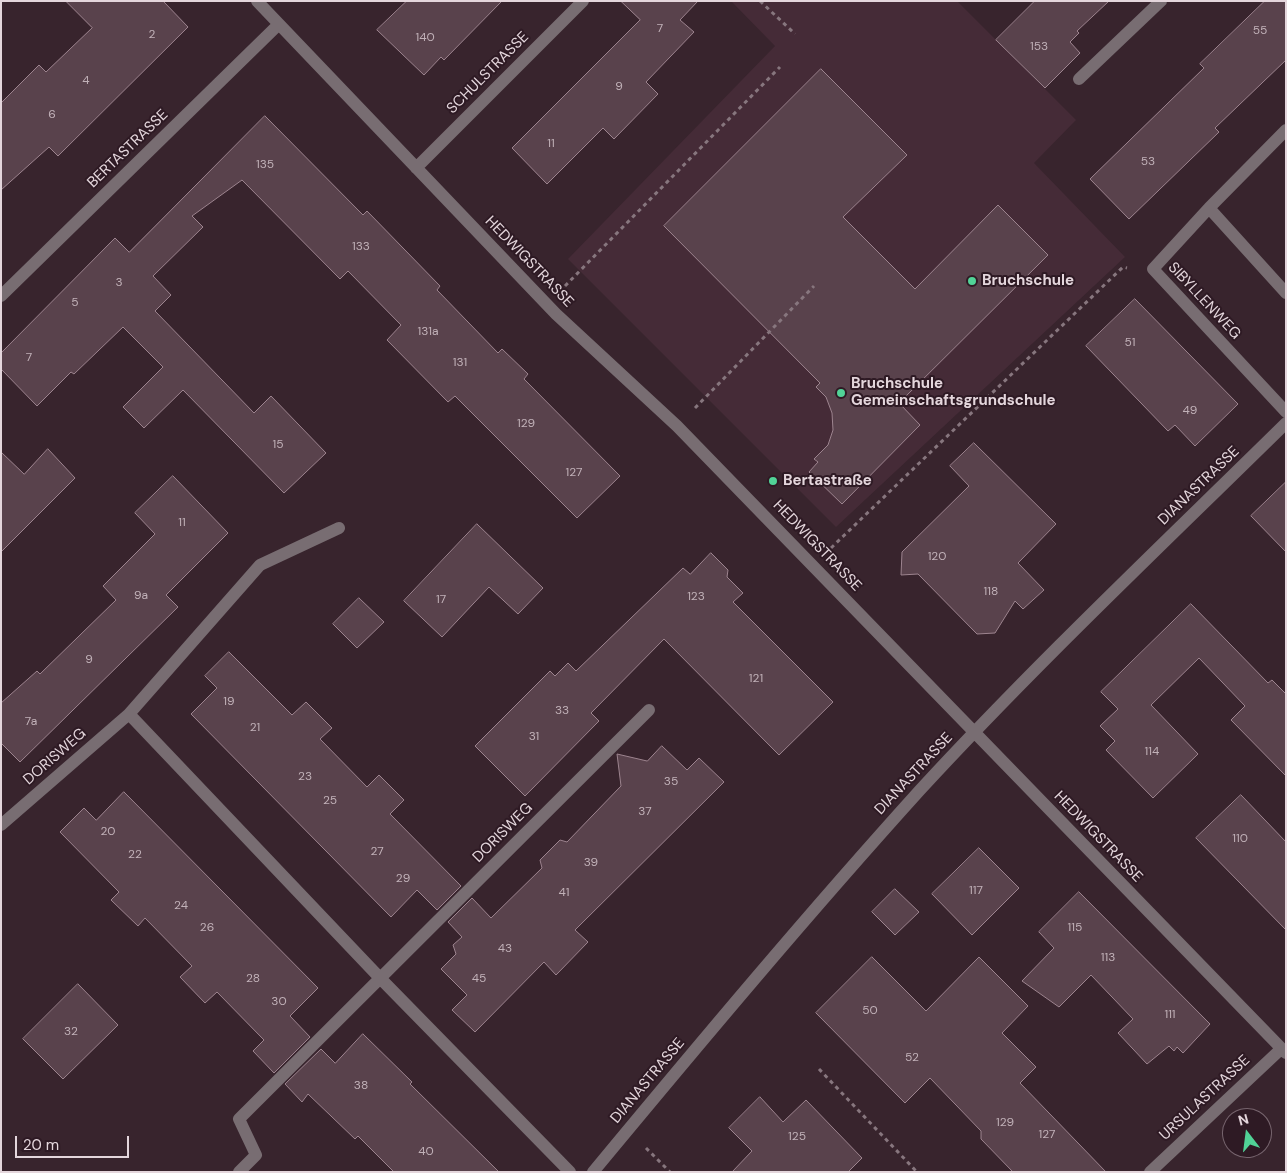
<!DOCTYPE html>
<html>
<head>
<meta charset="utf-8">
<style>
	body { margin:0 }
	#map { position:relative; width:1287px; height:1173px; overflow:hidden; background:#38242d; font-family:"DM Sans",sans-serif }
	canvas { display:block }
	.frame { position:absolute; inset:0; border:2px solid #e4d6dc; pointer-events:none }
	.north { position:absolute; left:1222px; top:1108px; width:50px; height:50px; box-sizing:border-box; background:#2e1a24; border:1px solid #77656e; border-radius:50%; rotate:345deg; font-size:14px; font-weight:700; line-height:20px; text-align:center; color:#e4d6dc }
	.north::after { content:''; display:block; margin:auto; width:18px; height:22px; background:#51d397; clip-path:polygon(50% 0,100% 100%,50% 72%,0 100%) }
	.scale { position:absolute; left:15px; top:1136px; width:114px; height:22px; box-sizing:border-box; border:2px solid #e4d6dc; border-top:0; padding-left:6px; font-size:15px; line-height:18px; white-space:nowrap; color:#e4d6dc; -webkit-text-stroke:4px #2e1a24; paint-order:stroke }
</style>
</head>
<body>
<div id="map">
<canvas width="1287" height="1173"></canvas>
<div class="frame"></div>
<div class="north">N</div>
<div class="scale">20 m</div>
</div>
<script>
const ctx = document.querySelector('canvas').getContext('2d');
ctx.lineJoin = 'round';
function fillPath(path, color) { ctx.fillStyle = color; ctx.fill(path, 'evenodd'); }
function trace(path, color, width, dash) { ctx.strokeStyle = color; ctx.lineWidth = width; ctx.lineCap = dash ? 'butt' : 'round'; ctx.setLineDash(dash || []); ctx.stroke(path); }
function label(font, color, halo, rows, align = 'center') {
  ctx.font = font + ' "DM Sans",sans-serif'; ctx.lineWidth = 4; ctx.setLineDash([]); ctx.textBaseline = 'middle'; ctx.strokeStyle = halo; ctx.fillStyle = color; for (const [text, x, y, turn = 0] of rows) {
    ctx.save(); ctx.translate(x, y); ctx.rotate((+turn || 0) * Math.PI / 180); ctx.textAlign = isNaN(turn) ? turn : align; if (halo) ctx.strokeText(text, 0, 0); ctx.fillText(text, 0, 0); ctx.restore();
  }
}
fillPath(new Path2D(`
	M731 1H957L1076 120 1034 163 1125 257 836 527 568 259 775 46Z`), '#452b37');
const building = new Path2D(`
	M66 1H163L188 27 58 156 49 147 1 190V103L39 65 46 72 92 28Z
	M407 1H502L444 60 441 57 424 75 377 30Z
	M621 1H698L680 20 694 32 646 82 658 94 614 139 603 128 547 184 512 148 640 20Z
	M1035 1H1109L1077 31 1079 33 1070 42 1080 53 1045 88 996 40Z
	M1265 1H1286V60L1215 128 1219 132 1129 219 1090 179 1204 68 1200 64Z
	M821 69 907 155 843 217 915 289 998 205 1048 255 899 403 920 425 842 504 809 472 818 462 814 459 828 445 833 430 832 413 826 397 816 387 820 383 664 226Z
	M265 116 363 215 367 211 440 286 437 290 498 353 502 349 528 374 524 379 620 476 577 518 455 396 448 402 387 340 401 325 348 271 340 279 242 180 192 216 203 227 153 276 171 295 155 311 254 413 271 396 326 453 284 493 183 390 144 428 123 407 163 367 123 327 74 374 71 372 37 406 1 369V353L115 238 129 252Z
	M1135 299 1238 404 1195 446 1175 425 1168 431 1086 346Z
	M974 443 1056 524 1018 563 1044 590 1023 609 1015 601 995 633 977 634 918 574 901 575 902 552 969 486 950 466Z
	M48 449 75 478 1 552V452L24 474Z
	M173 476 228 533 166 595 178 607 20 762 1 743V703L37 671 40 674 116 600 103 586 155 534 135 513Z
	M1286 482V552L1251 516Z
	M477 524 543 588 518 614 489 587 442 637 404 601Z
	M711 553 728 570 727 577 743 593 733 602 833 702 779 755 664 639 591 713 599 721 525 796 475 746 550 671 555 676 568 663 576 671 683 568 690 574Z
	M359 598 384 622 357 648 333 624Z
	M1191 604 1268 683 1272 680 1286 694V776L1231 720 1245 706 1199 658 1151 705 1198 754 1153 798 1106 750 1115 741 1100 726 1118 709 1101 692Z
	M229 652 292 715 306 702 332 728 320 739 367 787 379 775 404 800 390 814 461 886 437 910 417 890 391 917 191 714 217 688 205 676Z
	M662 746 687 770 699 758 724 782 575 930 588 942 556 975 544 962 475 1032 452 1010 467 995 441 969 456 954 453 945 462 937 448 922 472 898 491 918 542 868 540 860 560 840 567 842 621 786 617 754 647 761Z
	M124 792 318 988 290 1016 310 1037 274 1073 253 1051 264 1040 217 992 205 1003 180 977 192 966 145 918 138 926 111 900 119 892 60 832 84 808 96 820Z
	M1241 795 1286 842V930L1196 838Z
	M979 848 1019 888 972 935 932 894Z
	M895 889 919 912 895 935 872 912Z
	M1079 892 1210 1024 1183 1053 1177 1047 1174 1051 1169 1046 1147 1064 1118 1033 1133 1019 1091 975 1059 1007 1022 981 1054 948 1039 932Z
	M872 957 926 1011 979 957 1028 1006 1002 1033 1036 1067 1020 1083 1106 1172H1013L981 1139V1131L930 1078 905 1103 816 1013Z
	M78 984 118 1025 63 1079 23 1039Z
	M363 1034 412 1082 410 1084 499 1172H394L358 1136 355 1139 308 1094 302 1102 285 1084 321 1049 335 1063Z
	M760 1097 783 1122 806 1100 862 1158 848 1172H732L752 1151 729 1128Z`);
fillPath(building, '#59424c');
trace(building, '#9d848f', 1);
trace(new Path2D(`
	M760 1 795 34
	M565 286 780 67
	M695 408 814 286
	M831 548 1123 267 1127 268
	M819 1069 917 1172
	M646 1148 670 1172`), '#87767e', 3, [4, 4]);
trace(new Path2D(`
	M257 1 556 314 677 426 1286 1053
	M1079 79 1161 1
	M416 168 583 1
	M1209 208 1286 130
	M1286 293 1209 208 1153 269 1286 412
	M1 296 278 25
	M129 714 380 978 570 1172
	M1 825 129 714 260 565 339 528
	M239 1172 256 1155 239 1119 649 710
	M593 1172C700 1043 808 914 920 790 1037 663 1163 544 1286 423
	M1150 1172 1281 1049`), '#786d72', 12);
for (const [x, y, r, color] of [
	[972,281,5,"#51d397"],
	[841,393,5,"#51d397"],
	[773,481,5,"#51d397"]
]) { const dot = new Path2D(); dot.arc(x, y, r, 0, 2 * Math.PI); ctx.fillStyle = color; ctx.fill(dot); trace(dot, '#2e1a24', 2); }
label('12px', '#c1b1b8', null, [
	["7",660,29],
	["55",1260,31],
	["2",152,35],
	["140",425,38],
	["153",1039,47],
	["4",86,81],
	["9",619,87],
	["6",52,115],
	["11",551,144],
	["53",1148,162],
	["135",265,165],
	["133",361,247],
	["3",119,283],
	["5",75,303],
	["131a",428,332],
	["51",1130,343],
	["7",29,358],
	["131",460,363],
	["49",1190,411],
	["129",526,424],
	["15",278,445],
	["127",574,473],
	["11",182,523],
	["120",937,557],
	["118",991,592],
	["9a",141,596],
	["123",696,597],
	["17",441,600],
	["9",89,660],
	["121",756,679],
	["19",229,702],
	["33",562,711],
	["7a",31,722],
	["21",255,728],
	["31",534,737],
	["114",1152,752],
	["23",305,777],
	["35",671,782],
	["25",330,801],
	["37",645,812],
	["20",108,832],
	["110",1240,839],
	["27",377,852],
	["22",135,855],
	["39",591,863],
	["29",403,879],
	["117",976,891],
	["41",564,893],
	["24",181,906],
	["26",207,928],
	["115",1075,928],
	["43",505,949],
	["113",1108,958],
	["28",253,979],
	["45",479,979],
	["30",279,1002],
	["50",870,1011],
	["111",1170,1015],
	["32",71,1032],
	["52",912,1058],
	["38",361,1086],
	["129",1005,1123],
	["127",1047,1135],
	["125",797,1137],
	["40",426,1152]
]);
label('15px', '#e4d6dc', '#2e1a24', [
	["SCHULSTRASSE",488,73,-45],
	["BERTASTRASSE",128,149,-44],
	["HEDWIGSTRASSE",529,262,46],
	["SIBYLLENWEG",1204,301,47],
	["DIANASTRASSE",1199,486,-44],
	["HEDWIGSTRASSE",817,546,46],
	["DORISWEG",55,757,-41],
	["DIANASTRASSE",914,774,-47],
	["DORISWEG",503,833,-45],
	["HEDWIGSTRASSE",1098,837,46],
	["DIANASTRASSE",648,1081,-50],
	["URSULASTRASSE",1205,1098,-43]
]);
label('bold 15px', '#e4d6dc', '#2e1a24', [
	["Bruchschule",982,281],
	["Bruchschule",851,384],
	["Gemeinschaftsgrundschule",851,401],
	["Bertastraße",783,481]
], 'left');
</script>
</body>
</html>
